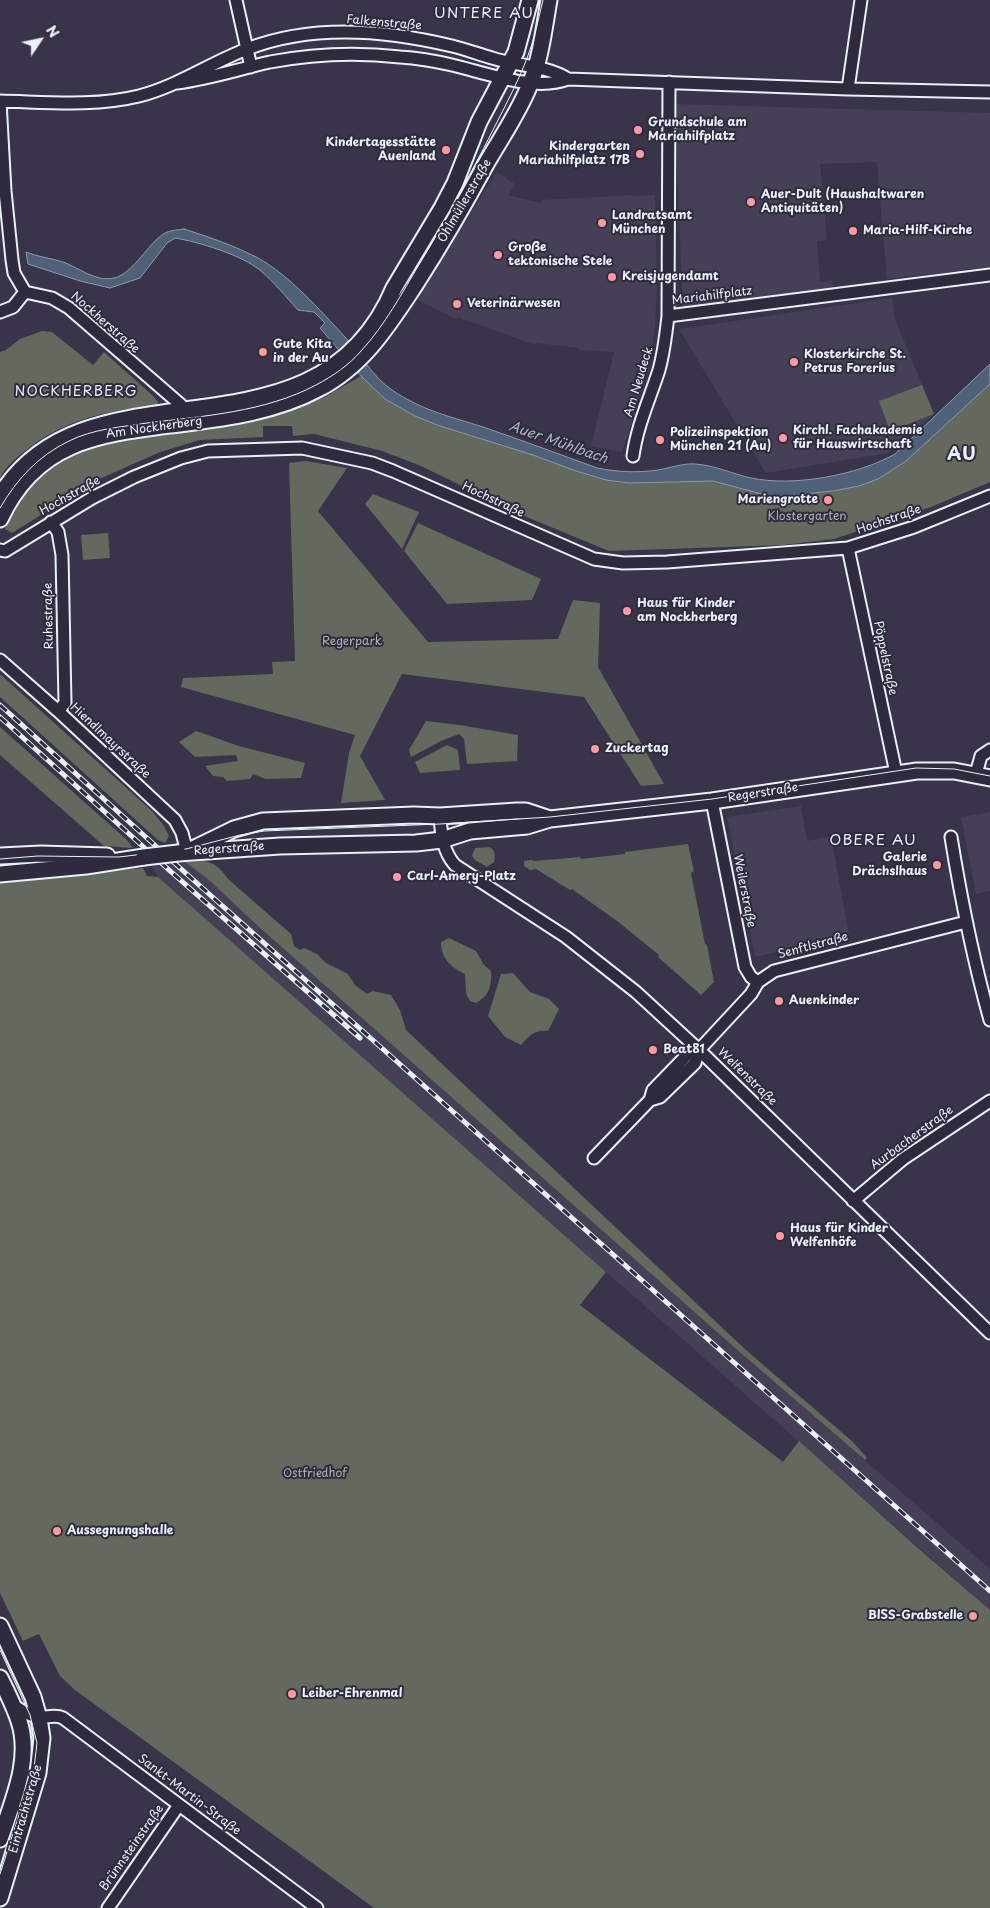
<!DOCTYPE html>
<html>
<head>
<meta charset="utf-8">
<style>
	body { margin:0 }
	#map { position:relative; width:990px; height:1908px; overflow:hidden; background:#393449; font-family:"Playpen Sans",sans-serif }
	canvas { display:block }
	.north { position:absolute; left:15px; top:15px; width:50px; height:50px; -webkit-text-stroke:4px #2f2a3d; paint-order:stroke; rotate:56deg; font-size:14px; font-weight:700; line-height:20px; text-align:center; color:#e8f1f8 }
	.north::after { content:''; display:block; margin:auto; width:18px; height:22px; background:#e8f1f8; clip-path:polygon(50% 0,100% 100%,50% 72%,0 100%) }
</style>
</head>
<body>
<div id="map">
<canvas width="990" height="1908"></canvas>
<div class="north">N</div>
</div>
<script>
const ctx = document.querySelector('canvas').getContext('2d');
ctx.lineJoin = 'round';
function fillPath(path, color) { ctx.fillStyle = color; ctx.fill(path, 'evenodd'); }
function trace(path, color, width, dash) { ctx.strokeStyle = color; ctx.lineWidth = width; ctx.lineCap = dash ? 'butt' : 'round'; ctx.setLineDash(dash || []); ctx.stroke(path); }
function label(font, color, halo, rows, align = 'center') {
  ctx.font = font + ' "Playpen Sans",sans-serif'; ctx.lineWidth = 4; ctx.setLineDash([]); ctx.textBaseline = 'middle'; ctx.strokeStyle = halo; ctx.fillStyle = color; for (const [text, x, y, turn = 0] of rows) {
    ctx.save(); ctx.translate(x, y); ctx.rotate((+turn || 0) * Math.PI / 180); ctx.textAlign = isNaN(turn) ? turn : align; if (halo) ctx.strokeText(text, 0, 0); ctx.fillText(text, 0, 0); ctx.restore();
  }
}
fillPath(new Path2D(`
	M674 104 990 113V267L887 279 877 162 820 164 827 240 817 241 820 282 832 281 833 289 683 307Z
	M497 172 515 184 508 195 540 203 541 200 634 195V196L655 195 657 282 655 326 650 367 622 452 591 446 614 352 579 350V348L536 343 535 345 458 317 456 319 418 300 426 284Z
	M892 298 895 319 934 414 888 453 766 473 679 329Z
	M801 806 807 841 831 836 849 935 755 957 727 817Z
	M990 812V891L976 894 961 817Z
	M185 862 209 880 259 927 735 1348 990 1569V1610L158 877 152 866Z`), '#464057');
fillPath(new Path2D(`
	M42 331 52 332 93 365 104 352 153 396 158 402V405C112 410 67 418 29 448 18 456 6 466 0 478V352L6 350 20 339Z
	M361 376 385 399 415 416 440 426 533 455 573 470 606 480 629 483 713 481 773 497 833 491 859 486 878 479 906 461 990 384V482L931 507 834 539 783 545 609 551 517 513 421 466 382 451 314 434 293 436 292 426H263V437L200 440 160 452 97 480 12 533 5 529C12 516 18 503 26 491 42 467 71 454 97 445L282 411 323 398Z
	M922 385 934 414 890 431 879 401Z
	M306 461 347 468 318 511 428 642 558 639 573 600 600 603 598 667 664 784 641 786 584 697 402 674 360 756 385 800 341 803 349 753 355 735 181 687 183 678 273 674 272 662 295 661 289 463Z
	M373 494 419 512 402 549 365 504Z
	M418 523 541 579 532 600 447 604 404 551Z
	M108 533 110 558 83 560 81 535Z
	M0 674 152 811 164 826 169 836 165 843 158 840 0 697Z
	M426 721 460 725 518 735 517 761 467 764 464 739 459 734 441 741 411 757 409 750Z
	M0 727 127 840 133 848 104 846 0 755Z
	M196 731 239 746 305 763 301 778 266 779 253 774 250 779 227 781 223 777 213 776 205 766 238 761 236 755 195 757 179 742Z
	M447 745 458 750 460 770 420 773 415 762Z
	M688 844 694 871 691 873 705 944 707 945 714 982 701 995 658 957 659 955 617 921 572 889 570 890 536 869 530 870 524 866V861L531 860 534 861 580 857 581 859 625 854V852Z
	M489 847C496 850 495 856 494 862L487 867 475 860 472 856 475 848Z
	M204 861C216 863 222 870 228 879L291 934 294 946 300 950 304 948 317 954 326 963 348 974 355 985 367 994 373 991 391 995 400 1010 406 1030 747 1351 853 1442 867 1458 865 1460 735 1348 259 927 209 880 185 862Z
	M143 868 147 876 158 877 606 1272 580 1305 783 1462 799 1441 919 1549 990 1610V1908H374L75 1690 60 1676 39 1634 23 1641 0 1593V882Z
	M449 938 476 951 484 965 491 971C492 986 489 996 476 1003L470 1001 466 994 465 974C451 967 441 959 441 942Z
	M513 973 530 992 549 999 559 1009 548 1031C534 1030 530 1035 521 1045L505 1037 488 1016 501 974Z`), '#63695c');
const water = new Path2D(`
	M184 229C209 237 235 246 258 258 289 275 321 311 345 337 361 355 372 376 392 390 423 411 449 416 483 427 521 440 559 454 597 468 617 472 637 473 658 470 670 468 683 463 695 464 714 465 733 474 751 478 794 487 858 475 895 454L990 364V384L906 461 878 479 859 486 833 491 773 497 713 481 629 483 606 480 573 470 533 455 440 426 415 416 385 399 361 376 320 328 325 323 314 312 298 310C286 297 274 282 261 271 242 255 199 242 175 238L167 243 140 278 110 288 80 281 28 264 26 252C38 257 51 258 63 262 80 268 95 282 114 278 133 274 149 242 165 233 171 230 178 230 184 229Z`);
fillPath(water, '#4e6179');
trace(water, '#8c9bac', 1);
const minor = new Path2D(`
	M236 0 251 67
	M177 83C209 79 239 69 270 62 312 54 357 52 400 57 417 58 435 61 452 65 486 73 535 92 568 79L848 89 990 92
	M848 89 861 0
	M0 101C46 102 94 107 139 96 178 86 210 63 247 49 311 24 386 30 452 46 465 49 478 54 492 58 516 66 546 65 568 79
	M0 101 5 191 12 260 14 273 25 292
	M25 292 52 298 69 308 181 405 182 411
	M0 312 13 307 25 292
	M668 316 990 275
	M633 456C637 426 650 398 659 370 664 352 666 334 668 316L669 82
	M51 522 58 532 62 555 65 703 58 711
	M848 548 896 773
	M0 550 5 551 92 498 134 477 181 458 208 451 302 448 372 463 393 471 594 559 623 563 667 562 848 548 914 527 990 496
	M0 660 58 711 175 820 182 833 187 852
	M976 774 981 756 990 750
	M712 801 745 967 751 977 758 982
	M440 816C441 833 443 852 455 865L566 937 636 992 699 1050 990 1333
	M951 837C961 899 973 959 990 1020
	M650 1100 653 1090 687 1055 699 1050 751 994 758 982 774 971 966 922
	M594 1158 650 1100 660 1097 695 1063 699 1050
	M853 1201 903 1159 990 1101
	M13 1705C21 1710 29 1716 38 1717 47 1718 55 1714 63 1718L317 1908
	M108 1908 179 1805`);
const major = new Path2D(`
	M0 496C88 352 316 474 394 288L442 208 455 183 479 122 516 52 530 0
	M0 519C37 439 101 434 179 424 226 418 275 412 318 389 363 366 388 326 415 285 440 246 464 205 486 164 501 138 519 112 530 84 541 58 544 28 549 0
	M193 849 234 829 263 821 414 815 440 816 517 811H526L550 819
	M178 853 280 846 416 843 442 840 470 831 527 826 550 819 712 801 917 771H954L990 778
	M0 856 41 854 107 856
	M0 874 86 866 144 857
	M0 1626 33 1697 39 1718 42 1738 38 1773 0 1898
	M0 1678C7 1692 14 1706 19 1721 32 1760 12 1802 0 1839`);
trace(minor, '#e8f1f8', 15);
trace(major, '#e8f1f8', 19);
trace(minor, '#2f2a3d', 11);
trace(major, '#2f2a3d', 15);
trace(new Path2D(`
	M0 508C17 479 38 456 69 441 93 429 121 427 147 423 204 416 265 412 316 385 333 376 349 365 361 351 385 325 402 293 420 263 446 220 469 177 492 132 506 104 521 77 531 47 536 32 539 16 543 0
	M0 859 38 856 119 857 186 849 240 835 264 831 440 824 550 817 712 799 916 768 954 769 990 776
	M0 1650 30 1715 37 1743 34 1768 0 1874`), '#e8f1f8', 1);
const rail = new Path2D(`
	M0 705 180 868 990 1591
	M0 717 169 870 360 1038`);
trace(rail, '#e8f1f8', 5);
trace(rail, '#2f2a3d', 3, [9]);
const majorBridge = new Path2D(`
	M144 857 178 853`);
trace(majorBridge, '#e8f1f8', 19, []);
trace(majorBridge, '#2f2a3d', 15);
for (const [x, y, r, color] of [
	[638,130,5,"#ff9aa2"],
	[446,150,5,"#ff9aa2"],
	[640,154,5,"#ff9aa2"],
	[751,202,5,"#ff9aa2"],
	[602,223,5,"#ff9aa2"],
	[853,231,5,"#ff9aa2"],
	[498,255,5,"#ff9aa2"],
	[612,277,5,"#ff9aa2"],
	[457,304,5,"#ff9aa2"],
	[263,352,5,"#ff9aa2"],
	[794,362,5,"#ff9aa2"],
	[783,438,5,"#ff9aa2"],
	[660,440,5,"#ff9aa2"],
	[828,500,5,"#ff9aa2"],
	[627,611,5,"#ff9aa2"],
	[595,749,5,"#ff9aa2"],
	[937,865,5,"#ff9aa2"],
	[397,877,5,"#ff9aa2"],
	[779,1001,5,"#ff9aa2"],
	[653,1050,5,"#ff9aa2"],
	[780,1236,5,"#ff9aa2"],
	[57,1531,5,"#ff9aa2"],
	[973,1616,5,"#ff9aa2"],
	[292,1694,5,"#ff9aa2"]
]) { const dot = new Path2D(); dot.arc(x, y, r, 0, 2 * Math.PI); ctx.fillStyle = color; ctx.fill(dot); trace(dot, '#2f2a3d', 2); }
label('12px', '#e8f1f8', '#2f2a3d', [
	["Falkenstraße",384,23,5],
	["Ohlmüllerstraße",465,201,-60],
	["Mariahilfplatz",712,296,-7],
	["Nockherstraße",105,323,41],
	["Am Neudeck",639,382,-73],
	["Am Nockherberg",154,428,-8],
	["Hochstraße",70,496,-29],
	["Hochstraße",493,500,25],
	["Hochstraße",889,520,-19],
	["Ruhestraße",49,616,-91],
	["Pöppelstraße",885,658,78],
	["Hiendlmayrstraße",110,741,43],
	["Regerstraße",763,793,-9],
	["Regerstraße",229,849,-4],
	["Weilerstraße",744,891,79],
	["Senftlstraße",813,946,-15],
	["Welfenstraße",747,1077,44],
	["Aurbacherstraße",912,1138,-36],
	["Sankt-Martin-Straße",189,1795,37],
	["Eintrachtstraße",26,1809,-74],
	["Brünnsteinstraße",132,1848,-55]
]);
label('bold 12px', '#e8f1f8', '#2f2a3d', [
	["Grundschule am",648,123],
	["Mariahilfplatz",648,137],
	["Kindertagesstätte",436,143,"right"],
	["Auenland",436,157,"right"],
	["Kindergarten",630,147,"right"],
	["Mariahilfplatz 17B",630,161,"right"],
	["Auer-Dult (Haushaltwaren",761,195],
	["Antiquitäten)",761,209],
	["Landratsamt",612,216],
	["München",612,230],
	["Maria-Hilf-Kirche",863,231],
	["Große",508,248],
	["tektonische Stele",508,262],
	["Kreisjugendamt",622,277],
	["Veterinärwesen",467,304],
	["Gute Kita",273,345],
	["in der Au",273,359],
	["Klosterkirche St.",804,355],
	["Petrus Forerius",804,369],
	["Kirchl. Fachakademie",793,431],
	["für Hauswirtschaft",793,445],
	["Polizeiinspektion",670,433],
	["München 21 (Au)",670,447],
	["Mariengrotte",818,500,"right"],
	["Haus für Kinder",637,604],
	["am Nockherberg",637,618],
	["Zuckertag",605,749],
	["Galerie",927,858,"right"],
	["Drächslhaus",927,872,"right"],
	["Carl-Amery-Platz",407,877],
	["Auenkinder",789,1001],
	["Beat81",663,1050],
	["Haus für Kinder",790,1229],
	["Welfenhöfe",790,1243],
	["Aussegnungshalle",67,1531],
	["BISS-Grabstelle",963,1616,"right"],
	["Leiber-Ehrenmal",302,1694]
], 'left');
label('12px', '#acb4b2', '#2f2a3d', [
	["Klostergarten",807,517],
	["Regerpark",352,642],
	["Ostfriedhof",315,1474]
]);
ctx.letterSpacing = '1px';
label('14px', '#e8f1f8', '#2f2a3d', [
	["NOCKHERBERG",76,392]
]);
ctx.letterSpacing = '0px';
label('italic 14px', '#aab7c5', '#2f2a3d', [
	["Auer Mühlbach",558,443,19]
]);
ctx.letterSpacing = '1px';
label('15px', '#e8f1f8', '#2f2a3d', [
	["UNTERE AU",484,14],
	["OBERE AU",873,841]
]);
ctx.letterSpacing = '0px';
ctx.letterSpacing = '1px';
label('bold 18px', '#e8f1f8', '#2f2a3d', [
	["AU",962,455]
]);
ctx.letterSpacing = '0px';
</script>
</body>
</html>
